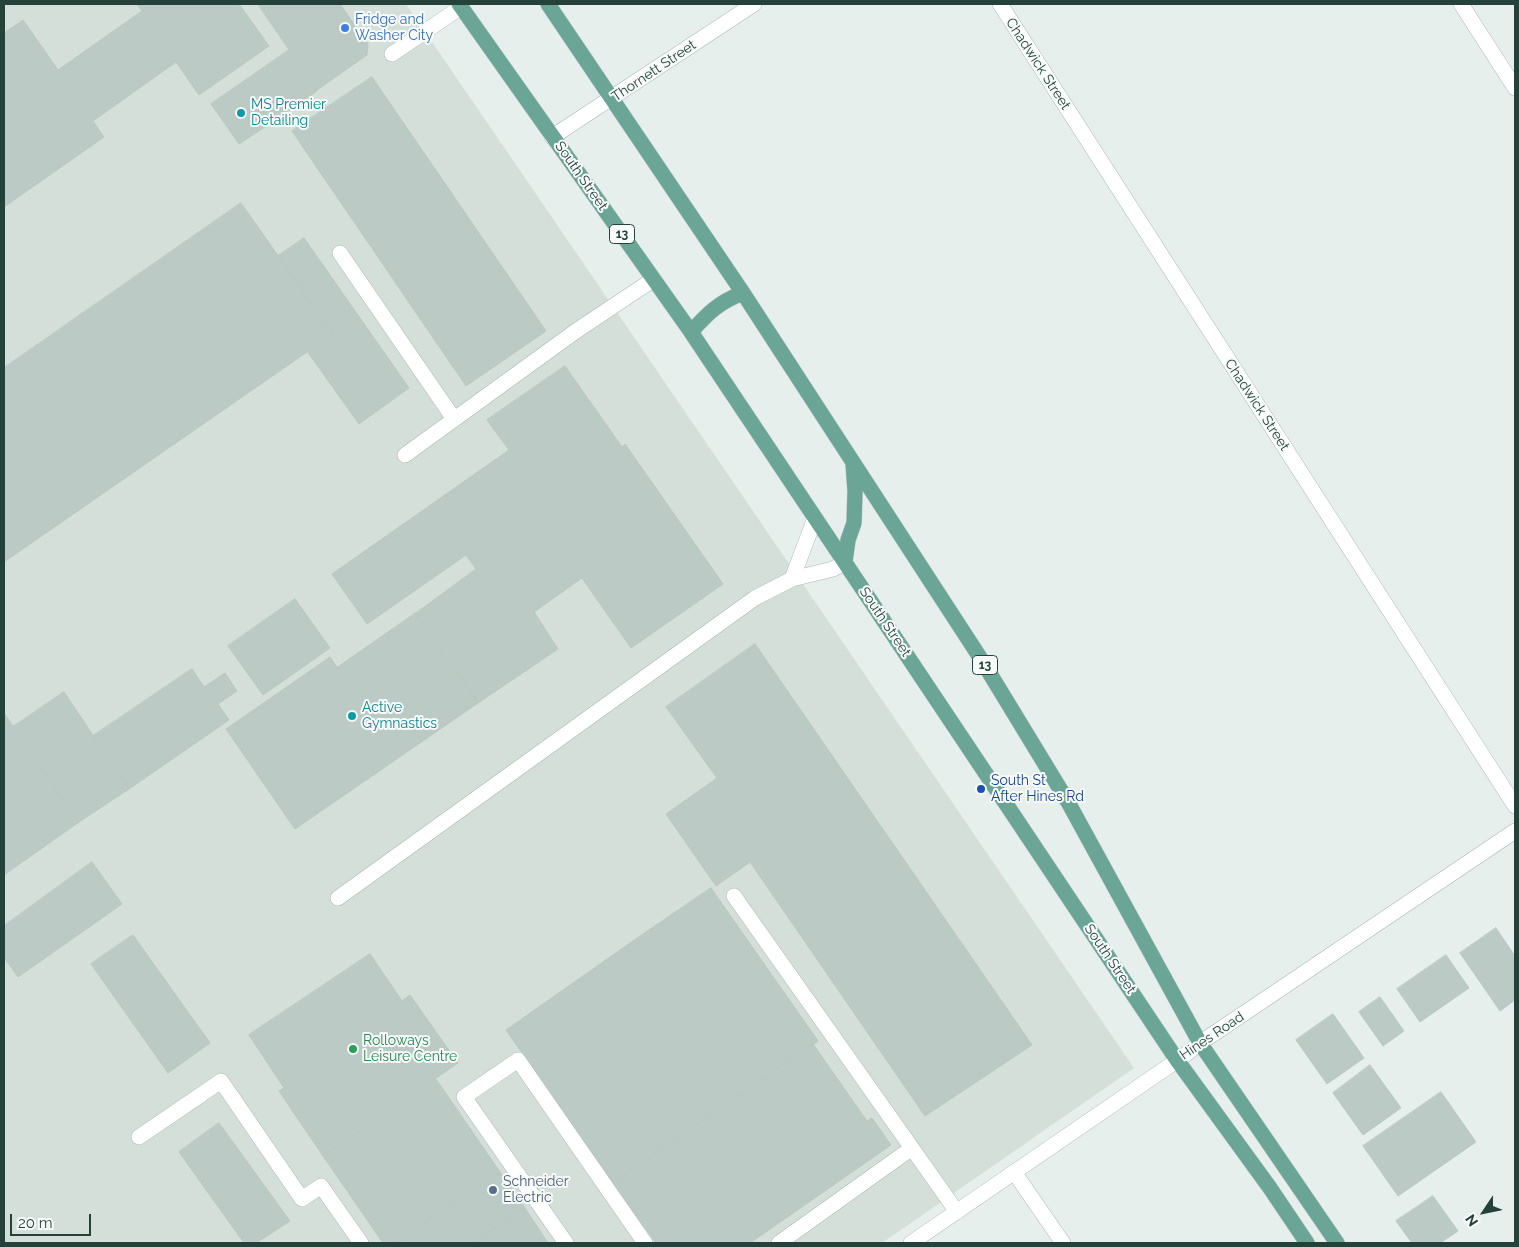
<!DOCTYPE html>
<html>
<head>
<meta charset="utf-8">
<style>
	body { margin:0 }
	#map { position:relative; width:1519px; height:1247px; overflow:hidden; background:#e6efeb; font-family:Raleway,sans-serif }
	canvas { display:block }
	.frame { position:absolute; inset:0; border:5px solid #24423a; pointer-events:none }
	.north { position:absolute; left:1459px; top:1187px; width:50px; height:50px; -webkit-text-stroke:4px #f7fbf9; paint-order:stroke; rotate:236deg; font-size:14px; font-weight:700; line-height:20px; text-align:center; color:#24423a }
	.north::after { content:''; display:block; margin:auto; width:18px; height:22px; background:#24423a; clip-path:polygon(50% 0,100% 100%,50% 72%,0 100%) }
	.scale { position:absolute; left:10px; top:1214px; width:81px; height:22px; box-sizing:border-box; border:2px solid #24423a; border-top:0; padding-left:6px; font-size:15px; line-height:18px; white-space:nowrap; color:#24423a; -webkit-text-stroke:4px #f7fbf9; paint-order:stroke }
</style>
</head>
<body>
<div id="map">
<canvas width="1519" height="1247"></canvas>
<div class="frame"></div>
<div class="north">N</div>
<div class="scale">20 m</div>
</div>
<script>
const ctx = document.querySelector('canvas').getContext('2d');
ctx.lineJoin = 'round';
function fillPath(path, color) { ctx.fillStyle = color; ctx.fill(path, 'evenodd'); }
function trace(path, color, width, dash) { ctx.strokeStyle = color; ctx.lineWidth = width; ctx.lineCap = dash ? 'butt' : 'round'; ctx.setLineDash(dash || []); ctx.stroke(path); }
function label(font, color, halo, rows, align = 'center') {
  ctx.font = font + ' Raleway,sans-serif'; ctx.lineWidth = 4; ctx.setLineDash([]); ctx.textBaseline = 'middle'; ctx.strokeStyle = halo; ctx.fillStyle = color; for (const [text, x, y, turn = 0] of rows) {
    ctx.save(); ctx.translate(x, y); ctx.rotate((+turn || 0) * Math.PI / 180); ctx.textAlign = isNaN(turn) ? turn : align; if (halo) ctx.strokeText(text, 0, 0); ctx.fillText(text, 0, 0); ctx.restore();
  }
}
fillPath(new Path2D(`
	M4 4H406L1134 1068 882 1243H4Z`), '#d4dfda');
const building = new Path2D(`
	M137 4H239L269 46 199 95 176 62 93 121 104 137 4 207V33L23 20 58 70 142 11Z
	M258 4H340L368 44 367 55 317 90Z
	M289 50 317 91 271 123 243 82Z
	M372 77 546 331 466 386 292 131Z
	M243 82 271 123 239 144 211 104Z
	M241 203 333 334 4 562V368Z
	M304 238 409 388 359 424 307 351 333 334 278 256Z
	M565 366 622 447 625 444 723 584 631 648 582 578 534 612 558 649 478 703 416 613 476 569 466 555 367 624 332 574 509 450 487 420Z
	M295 599 330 648 263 695 228 646Z
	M416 613 478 703 295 829 226 729 330 657 337 667Z
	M755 644 1032 1045 925 1116 750 862 716 886 666 814 717 778 666 707Z
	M192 669 204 687 225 673 237 691 218 704 229 720 129 789 93 736Z
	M64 692 129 789 79 822 13 727Z
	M4 713 79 822 4 875Z
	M92 862 122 904 18 977 4 957V926Z
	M711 888 818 1041 613 1183 506 1030 630 943Z
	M1496 928 1515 956V1000L1500 1011 1460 953Z
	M133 935 210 1043 168 1073 91 964Z
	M370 954 402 1001 410 995 458 1063 323 1156 279 1091 284 1088 249 1035Z
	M1446 955 1469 988 1420 1022 1397 989Z
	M1380 997 1404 1031 1383 1046 1359 1012Z
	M1333 1014 1364 1058 1327 1084 1296 1040Z
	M813 1044 867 1121 872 1118 891 1145 750 1243H656L613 1183Z
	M1370 1065 1401 1108 1363 1135 1333 1093Z
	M436 1079 500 1172 396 1243H383L323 1156Z
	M1441 1092 1476 1142 1398 1196 1363 1146Z
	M219 1123 290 1221 256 1243H244L179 1152Z
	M500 1172 525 1208 474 1243H396Z
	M1433 1196 1458 1231 1440 1243H1412L1396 1221Z
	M525 1208 548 1243H474Z`);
fillPath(building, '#bbcac4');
trace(building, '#b8c9c2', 1);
const minor = new Path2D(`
	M1000 4 1515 806
	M1461 4 1515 88
	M392 54 461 7
	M552 137 754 4
	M340 253 454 419
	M405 455 576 331 654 279
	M792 579 815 518
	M734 896 957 1212
	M338 898 755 598 792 579 833 569 845 562
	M139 1137 221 1081 302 1199 321 1186 361 1243
	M1014 1172 1063 1243
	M566 1243 464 1097 518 1060 645 1243
	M779 1243 912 1148
	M911 1243 1185 1055 1200 1043 1515 831`);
const major = new Path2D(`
	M459 4 691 332 1177 1060 1270 1188 1307 1243
	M548 4 743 293 981 659 1068 802 1200 1043 1337 1243
	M691 332C708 313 719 302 743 293
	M845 562 848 540 854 523 855 491 853 464`);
trace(minor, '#a8b8b2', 16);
trace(major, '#c2cac8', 16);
trace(minor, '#fff', 15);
trace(major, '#6aa596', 15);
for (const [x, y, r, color] of [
	[345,28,5,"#3f7fe0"],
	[241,113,5,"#0f9aa8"],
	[352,716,5,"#0f9aa8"],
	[981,789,5,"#1a4fb4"],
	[353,1049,5,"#2e9e5b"],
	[493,1190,5,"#5c6f8a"]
]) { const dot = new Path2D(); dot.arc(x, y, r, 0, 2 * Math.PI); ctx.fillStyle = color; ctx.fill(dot); trace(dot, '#f7fbf9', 2); }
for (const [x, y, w] of [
	[622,234,25],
	[985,665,25]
]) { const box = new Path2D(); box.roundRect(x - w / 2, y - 9.5, w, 19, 4); ctx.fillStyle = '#f7fbf9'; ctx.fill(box); trace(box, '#24423a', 1); }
label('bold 12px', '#24423a', null, [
	["13",622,234],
	["13",985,665]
]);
label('14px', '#366cbe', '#f7fbf9', [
	["Fridge and",355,20],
	["Washer City",355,36]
], 'left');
label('14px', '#24423a', '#f7fbf9', [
	["Chadwick Street",1038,64,57],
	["Thornett Street",654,71,-34],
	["South Street",581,176,55],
	["Chadwick Street",1257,405,57],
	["South Street",885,622,56],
	["South Street",1110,959,56],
	["Hines Road",1212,1036,-34]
]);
label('14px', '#0d838f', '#f7fbf9', [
	["MS Premier",251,105],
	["Detailing",251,121],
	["Active",362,708],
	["Gymnastics",362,724]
], 'left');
label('14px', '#164399', '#f7fbf9', [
	["South St",991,781],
	["After Hines Rd",991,797]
], 'left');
label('14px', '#27864d', '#f7fbf9', [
	["Rolloways",363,1041],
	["Leisure Centre",363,1057]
], 'left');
label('14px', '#4e5e75', '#f7fbf9', [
	["Schneider",503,1182],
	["Electric",503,1198]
], 'left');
</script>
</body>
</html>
